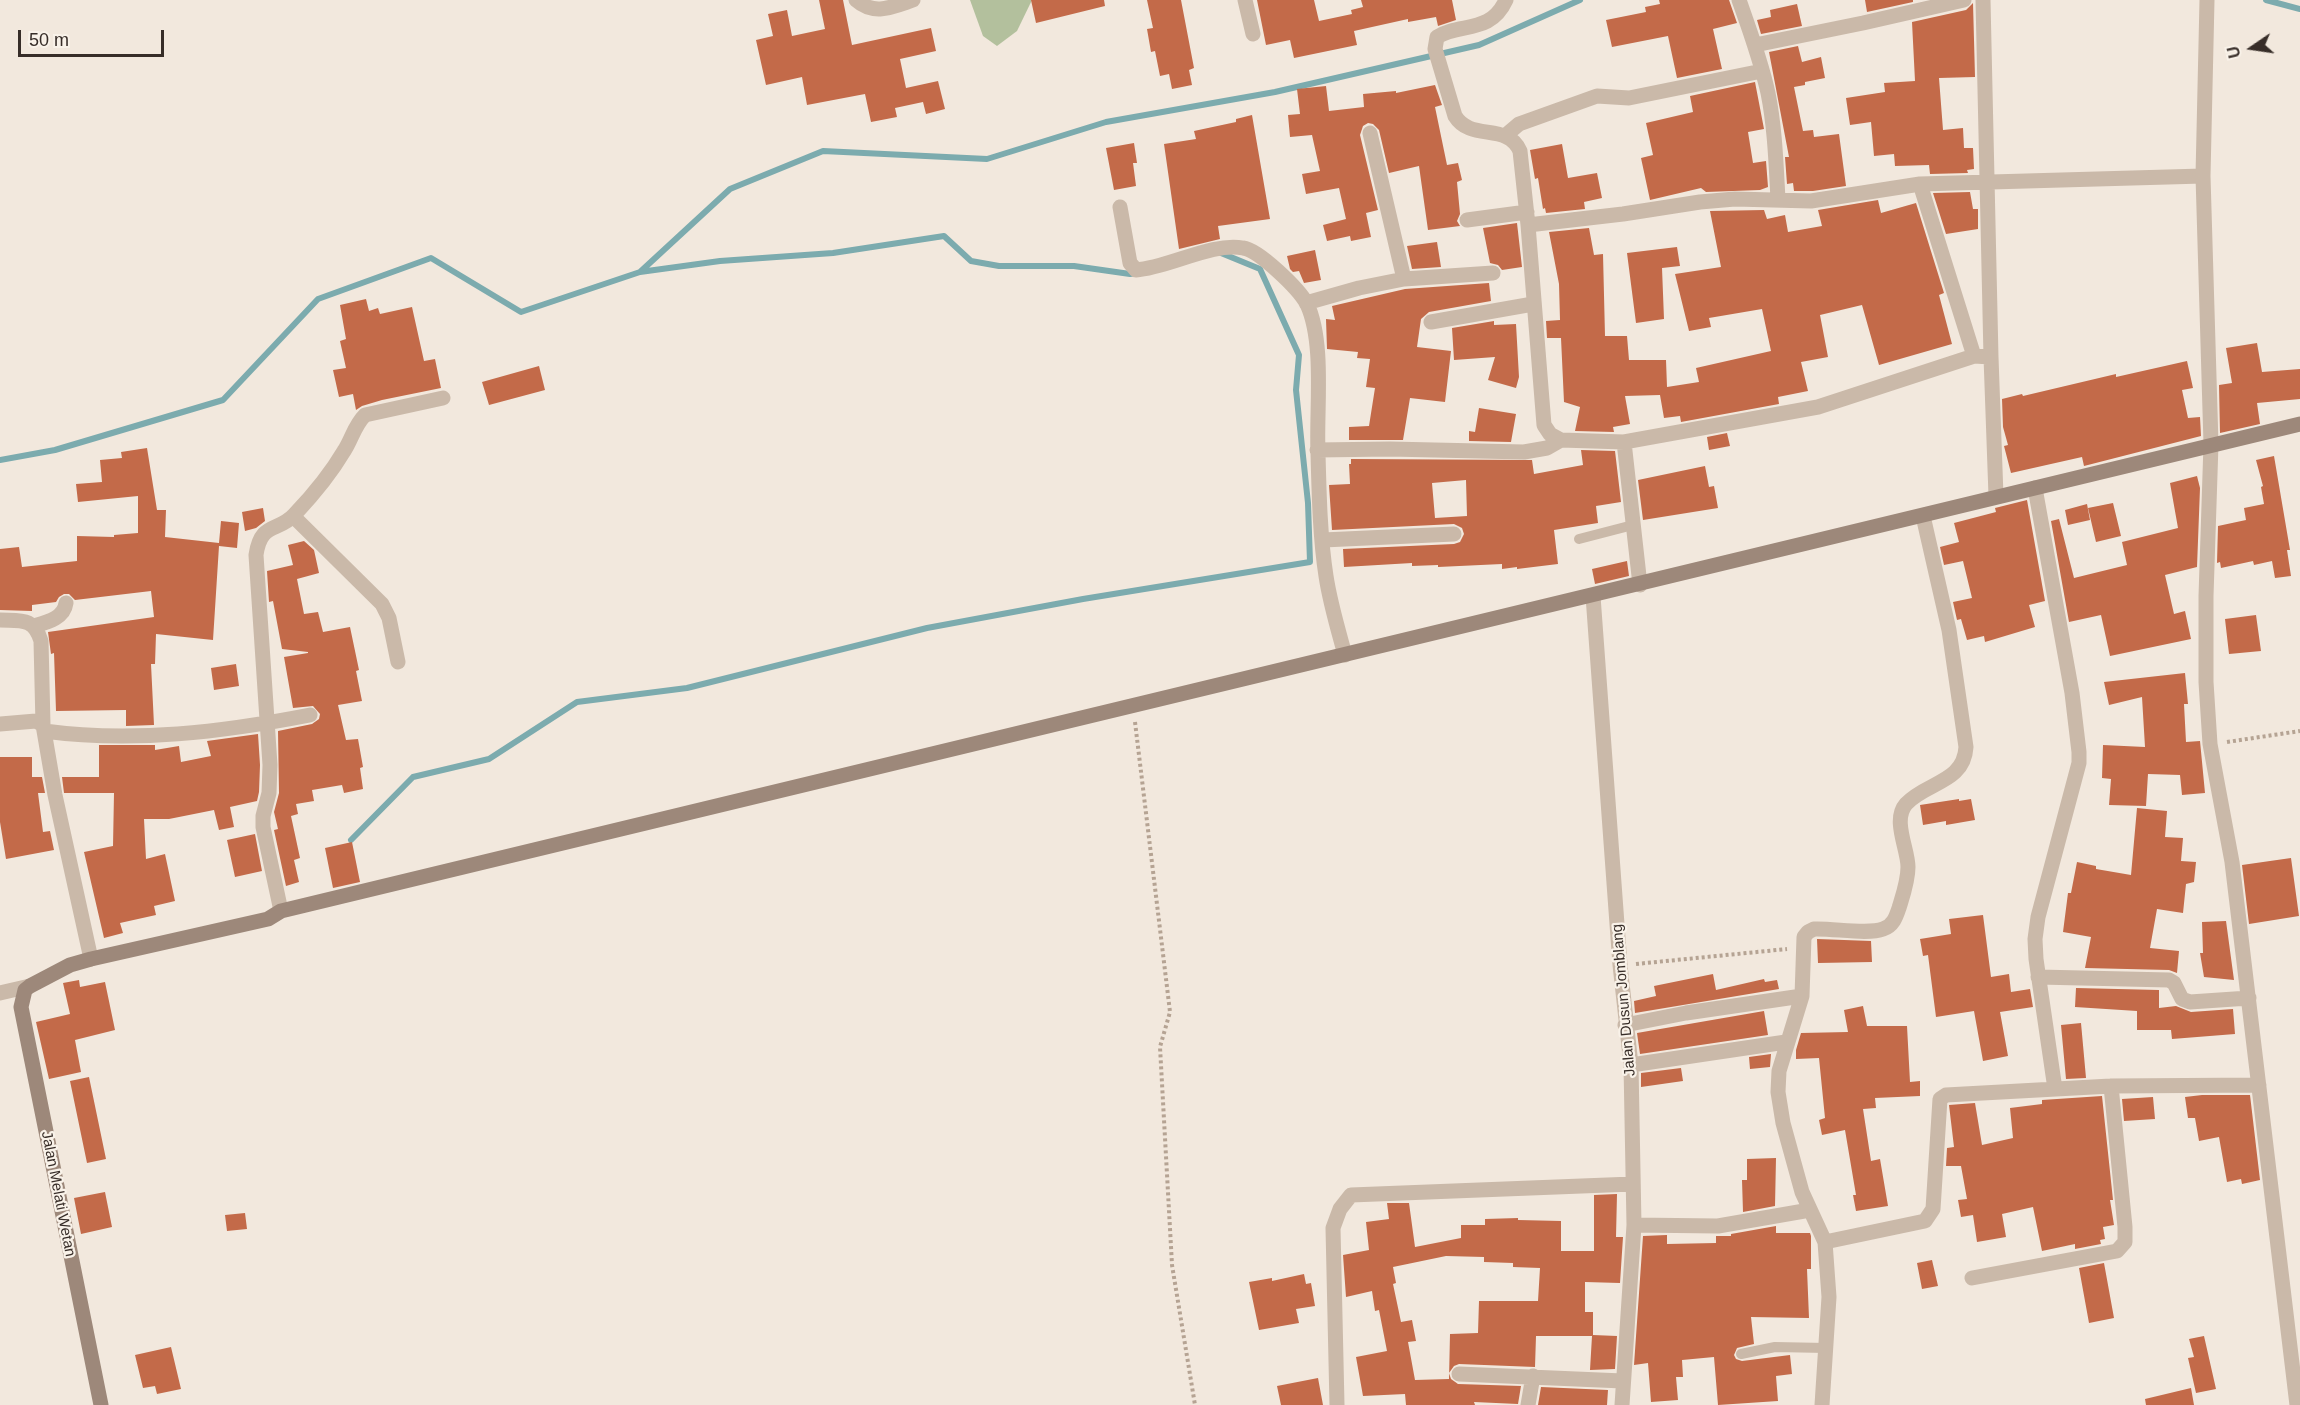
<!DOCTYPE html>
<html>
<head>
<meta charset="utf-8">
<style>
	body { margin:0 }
	#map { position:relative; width:2300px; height:1405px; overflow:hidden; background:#f2e8dd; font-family:Helvetica,sans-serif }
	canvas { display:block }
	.north { position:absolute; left:2222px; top:18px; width:60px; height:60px; -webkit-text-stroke:4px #f9f2e9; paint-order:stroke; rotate:257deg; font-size:16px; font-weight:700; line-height:24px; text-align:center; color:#372d28 }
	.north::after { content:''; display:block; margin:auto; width:21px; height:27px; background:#372d28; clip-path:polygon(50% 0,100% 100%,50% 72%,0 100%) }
	.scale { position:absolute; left:18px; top:30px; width:146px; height:27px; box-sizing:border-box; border:3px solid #372d28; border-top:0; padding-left:8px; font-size:18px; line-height:21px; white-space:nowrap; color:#372d28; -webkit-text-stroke:4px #f9f2e9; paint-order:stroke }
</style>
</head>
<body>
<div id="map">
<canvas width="2300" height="1405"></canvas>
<div class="north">U</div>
<div class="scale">50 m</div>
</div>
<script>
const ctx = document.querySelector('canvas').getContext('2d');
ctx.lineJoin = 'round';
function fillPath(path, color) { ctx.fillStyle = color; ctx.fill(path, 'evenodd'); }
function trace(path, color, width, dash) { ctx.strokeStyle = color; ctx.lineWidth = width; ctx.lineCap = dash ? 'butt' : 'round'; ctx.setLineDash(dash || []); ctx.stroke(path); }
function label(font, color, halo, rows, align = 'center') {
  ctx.font = font + ' Helvetica,sans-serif'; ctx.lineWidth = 4.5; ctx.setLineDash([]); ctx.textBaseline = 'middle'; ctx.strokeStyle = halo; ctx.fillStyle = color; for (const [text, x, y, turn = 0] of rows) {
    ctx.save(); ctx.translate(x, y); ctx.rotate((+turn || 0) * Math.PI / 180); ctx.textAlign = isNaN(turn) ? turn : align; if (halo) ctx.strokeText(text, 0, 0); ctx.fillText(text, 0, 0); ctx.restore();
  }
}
fillPath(new Path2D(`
	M970 0H1032L1017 31 997 46 983 36Z`), '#b3c09d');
trace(new Path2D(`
	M2266 0 2300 9
	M640 272 720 261 833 253 944 236 971 261 999 266H1074L1130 274 1136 273
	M0 460 55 450 223 400 318 299 431 258 521 312 640 272 730 189 823 151 987 159 1106 122 1275 92 1479 45 1580 0
	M351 840 413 777 489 759 577 702 687 688 927 628 1083 599 1310 562 1308 503 1296 390 1299 355 1260 269 1221 253`), '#7cabae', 6);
fillPath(new Path2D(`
	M819 0H843L852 45 931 28 936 51 900 59 906 88 938 81 945 109 926 114 923 102 895 108 897 117 871 122 865 94 807 105 802 77 766 85 756 40 773 36 768 14 787 10 792 36 825 29Z
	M1031 0H1104L1105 6 1036 23Z
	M1147 0H1181L1194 68 1189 70 1192 85 1172 89 1169 74 1160 76 1155 51 1151 52 1147 29 1153 28Z
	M1257 0H1314L1319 21 1352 14 1351 10 1363 7 1361 0H1452L1456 20 1438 26 1436 17 1408 22V19L1354 31 1357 45 1294 58 1290 40 1266 45Z
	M1659 0H1729L1737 23 1713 29 1722 69 1677 78 1668 36 1612 47 1606 20 1646 12 1645 7 1660 4Z
	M1865 0H1913V2L1867 12Z
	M1973 3 1975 77 1939 78 1943 130 1963 128 1964 148H1973L1974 169 1967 170 1968 173 1930 174 1929 165 1895 166 1894 154 1874 156 1871 122 1850 125 1846 98 1885 92 1884 83 1915 81 1912 22 1966 10Z
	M1797 4 1802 26 1761 34 1757 20 1771 17 1770 10Z
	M1798 46 1802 62 1821 57 1825 78 1805 82V85L1794 87 1803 131 1813 130 1814 137 1839 134 1846 186 1813 191H1794L1793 183 1787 184 1785 157H1789L1769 52Z
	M1755 82 1764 129 1748 132 1753 163 1766 161 1768 187 1760 190 1706 192 1701 188 1650 200 1641 158 1653 155 1646 123 1693 112 1690 96Z
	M1435 85 1442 105 1435 107 1447 165 1458 163 1462 180 1457 182 1460 214 1457 221 1460 226 1428 230 1419 166 1389 173 1379 130 1373 124 1368 123 1363 126 1360 135 1378 210 1366 213 1371 237 1351 241 1350 236 1327 241 1323 225 1346 219 1339 188 1306 194 1302 174 1320 171 1312 135 1290 137 1288 115 1300 114 1297 89 1326 86 1329 111 1364 107 1363 94 1396 91V93Z
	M1252 115 1270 219 1218 226 1220 239 1179 249 1164 144 1196 139 1194 131 1236 122V119Z
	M1134 143 1137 163H1133L1136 186 1114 190 1106 148Z
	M1562 144 1568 178 1597 173 1602 198 1584 202 1585 209 1546 213 1545 208 1543 209 1538 178 1535 179 1530 150Z
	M1970 192 1973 209H1978V229L1946 234 1933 193Z
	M1878 200 1881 213 1916 203 1944 293 1939 295 1952 344 1879 365 1862 305 1820 315 1828 357 1801 362 1808 391 1778 397 1779 404 1681 422 1680 416 1664 418 1660 395 1625 396 1630 424 1613 427 1614 432 1575 431 1580 407 1564 402 1561 338H1547L1546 321 1560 320 1559 284 1549 232 1589 228 1594 255 1603 254 1605 336H1627L1629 360H1666L1667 387 1699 382 1696 368 1771 351 1762 309 1709 318 1711 327 1689 331 1675 274 1721 267 1710 211 1764 210 1767 219 1785 215 1788 232 1822 226 1818 210Z
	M1517 223 1522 267 1502 270 1498 265 1490 263 1483 228Z
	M1437 242 1441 267 1412 269 1407 246Z
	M1677 247 1680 266 1662 268 1664 319 1636 323 1627 253Z
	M1315 250 1321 280 1304 283 1299 271 1293 272 1290 269 1287 256Z
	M1489 283 1491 301 1429 312 1421 319 1417 347 1451 351 1445 402 1410 398 1403 440H1349V427L1369 426 1375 388 1366 387 1370 359 1357 358 1358 352 1327 349 1326 319 1335 320 1332 306 1405 289Z
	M366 299 369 311 378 308 380 314 412 307 424 361 435 359 441 388 382 400 362 406 356 410 353 394 339 397 333 370 346 368 340 341 346 339 340 305Z
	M1494 321V325L1516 324 1519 377 1516 388 1488 380 1495 357 1454 360 1452 328Z
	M2257 343 2262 372 2300 369V399L2257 403 2260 424 2220 433 2219 385 2232 383 2226 348Z
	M2187 361 2193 388 2182 390 2188 418 2200 417 2201 436 2084 466 2082 457 2011 473 2004 446 2008 445 2003 427 2002 399 2022 394 2023 396 2116 374V377Z
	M539 366 545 390 489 405 482 382Z
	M1479 408 1516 414 1511 442 1469 441V431L1475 432Z
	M1727 433 1730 446 1709 450 1707 437Z
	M147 448 157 510H166L165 537 219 543 221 521 239 523 237 548 219 546 213 640 156 634 155 664H151L154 725 126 726V710L56 711 54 653 51 654 48 632 154 617 151 591 75 600 69 594H64L59 597 56 602 32 605V611L0 610V549L19 547 22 567 77 561V536L114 537V535L138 533V496L78 502 76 484 102 482 100 460 122 458 121 452Z
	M1581 450 1615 451 1621 502 1596 506 1598 523 1554 530 1558 564 1517 569V567L1502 569V564L1438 567V565L1412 566V563L1344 567 1343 549 1454 544 1460 542 1464 534 1462 528 1454 524 1332 530 1329 485 1350 484 1349 464H1351V459L1532 460 1534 474 1583 465ZM1466 480 1467 516 1435 518 1432 483Z
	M2274 456 2290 550H2287L2291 576 2275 578 2272 561 2254 565 2253 561 2221 568 2220 562 2217 563 2218 526 2246 520 2244 508 2264 504 2261 487 2263 486 2256 460Z
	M1705 466 1709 487 1714 486 1718 508 1643 520 1638 480Z
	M2197 476 2200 488 2197 567 2165 575 2174 614 2185 611 2191 639 2110 656 2101 615 2069 622 2051 521 2059 519 2074 578 2127 565 2122 542 2178 528 2170 483Z
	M2027 500 2045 601 2029 605 2035 627 1985 642 1984 636 1967 640 1961 619 1957 620 1953 602 1972 598 1963 561 1944 565 1940 547 1959 542 1954 523 1996 512 1995 508Z
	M2113 503 2121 536 2096 542 2088 508Z
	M2087 504 2090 520 2068 525 2065 510Z
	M263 508 265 521 256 528 245 531 242 512Z
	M304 541 314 550 319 573 297 579 304 614 318 612 323 632 350 627 359 670 356 671 362 701 338 705 346 740 358 739 363 767 360 768 363 789 344 793 342 785 312 790 314 801 296 804 298 814 291 816 300 858 294 860 299 882 286 886 274 830 278 829 274 812 279 793 278 731 312 724 319 719 320 714 313 706 293 708 284 657 308 653V652L282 649 273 601 269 602 267 571 293 565 288 545Z
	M1627 561 1629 576 1595 584 1592 569Z
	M2256 615 2261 651 2229 654 2225 619Z
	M236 664 239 686 214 690 211 668Z
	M2185 673 2188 704H2184L2186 742 2200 741 2205 793 2182 795 2180 775 2148 774 2146 806 2109 805 2111 779 2102 778 2103 745 2145 747 2142 697 2109 705 2104 682Z
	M258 734 260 765 259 792 257 801 230 807 234 827 219 830 214 810 169 819H144L146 859 165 854 175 901 154 906 156 915 120 923 123 933 104 938 84 852 113 846 114 793H64L62 777H99V745H155V750L179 746 181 762 211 756 207 741Z
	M0 757H32V777H42L45 793H38L43 832 50 831 54 850 6 859 0 822Z
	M1959 799V801L1971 799 1975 820 1946 825V821L1923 825 1920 805Z
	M2137 808 2167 811 2165 837 2183 838 2181 861 2196 862 2194 882 2186 884 2183 913 2157 909 2150 948 2179 951 2177 973 2169 970 2085 968 2091 937 2063 932 2068 893H2071L2077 862 2096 866V869L2131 875Z
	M255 834 262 871 235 877 227 840Z
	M352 842 360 882 333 888 325 848Z
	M2291 858 2299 916 2249 924 2242 865Z
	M1983 915 1991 977 2009 974 2011 992 2030 989 2033 1007 2000 1012 2008 1056 1983 1061 1974 1011 1936 1017 1928 955 1923 956 1920 939 1951 934 1949 919Z
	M2226 921 2234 980 2204 977 2200 953H2203L2202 922Z
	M1817 939 1871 941 1872 962 1818 963Z
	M1713 974 1716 990 1764 979 1765 982 1777 980 1779 989 1635 1013 1634 1001 1656 996 1654 986Z
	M79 980 80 987 105 982 115 1030 75 1040 81 1072 49 1079 36 1022 70 1014 63 983Z
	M2076 988 2159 990V1008L2176 1006 2191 1012 2233 1009 2235 1034 2172 1039 2171 1030H2137V1011L2075 1007Z
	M1863 1006 1867 1026H1907L1910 1082 1920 1081V1096L1875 1098 1876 1108 1863 1109 1871 1161 1880 1159 1888 1206 1856 1211 1853 1195H1856L1845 1130 1822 1135 1819 1120 1825 1118 1819 1058 1796 1059V1050L1801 1033 1848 1032 1844 1010Z
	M1764 1011 1768 1035 1640 1054 1637 1033Z
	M2081 1023 2086 1078 2066 1079 2061 1025Z
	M1771 1054 1770 1067 1750 1069 1749 1057Z
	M1681 1068 1683 1081 1641 1087V1073Z
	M89 1077 106 1159 87 1163 70 1081Z
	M2202 1095H2250L2260 1180 2242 1184 2241 1179 2227 1182 2219 1137 2199 1141 2195 1118H2188L2185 1097Z
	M2102 1096 2113 1200H2110L2114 1225 2103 1227 2105 1239 2100 1240 2101 1244 2075 1249V1244L2042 1251 2033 1207 2002 1214 2006 1237 1977 1242 1973 1215 1961 1217 1958 1200 1967 1199 1961 1166H1946L1947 1148 1954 1147 1949 1105 1975 1103 1982 1145 2013 1138 2010 1108 2042 1104V1100Z
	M2153 1097 2155 1119 2124 1121 2122 1099Z
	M1776 1158 1775 1206 1743 1212 1742 1180H1747V1159Z
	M105 1192 112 1227 81 1234 74 1198Z
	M1617 1194 1616 1237H1623L1620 1283 1585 1282V1312H1593V1335L1617 1336 1615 1369 1590 1370 1592 1336H1536L1535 1367 1459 1364 1454 1366 1449 1373 1451 1379 1458 1384 1521 1386 1518 1404 1474 1402 1475 1405H1406L1405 1394 1363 1396 1356 1357 1387 1351 1379 1310 1375 1311 1372 1291 1346 1297 1343 1255 1369 1250 1366 1222 1389 1219 1387 1203H1409L1415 1247 1461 1238V1225H1485V1219L1518 1218V1220L1561 1221V1251H1594V1195ZM1446 1256 1484 1257V1262L1513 1263V1267L1540 1268 1538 1301H1479L1478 1333 1450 1334 1449 1379 1415 1380 1408 1342 1416 1341 1412 1320 1401 1322 1393 1284 1396 1283 1393 1267Z
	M245 1213 247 1229 227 1231 225 1215Z
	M1776 1226V1233H1810L1811 1236V1269H1807L1809 1318 1751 1317 1754 1344 1737 1348 1734 1355 1736 1359 1742 1361 1790 1355 1792 1374 1776 1376 1778 1401 1718 1405 1714 1357 1682 1360 1683 1377H1676L1678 1400 1651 1402 1648 1363 1634 1365 1643 1236 1667 1235V1244L1716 1243V1236H1731V1234Z
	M1932 1260 1938 1286 1922 1289 1917 1263Z
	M2104 1263 2114 1318 2089 1323 2079 1268Z
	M1304 1274 1306 1284 1311 1283 1315 1306 1296 1309 1299 1323 1259 1330 1249 1282 1272 1278V1281Z
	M2204 1336 2216 1389 2196 1393 2188 1358 2194 1357 2189 1339Z
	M171 1347 181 1389 157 1394 155 1386 143 1388 135 1355Z
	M1318 1378 1323 1405H1281L1277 1386Z
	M1541 1387 1608 1390 1607 1405H1538Z
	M2191 1388 2194 1405H2146L2145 1399Z`), '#c36a49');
trace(new Path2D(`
	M1135 722 1170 1012 1160 1047 1172 1265 1195 1405
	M2227 742 2300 731
	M1636 964 1787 949`), '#b5a393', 4, [3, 3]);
trace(new Path2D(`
	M1579 539 1633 525
	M1741 1354 1775 1347 1826 1348`), '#cab9a9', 10);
trace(new Path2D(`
	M856 0C874 16 892 7 913 0
	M1245 0 1253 34
	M1506 0C1490 35 1460 22 1437 37L1435 49 1455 116C1471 142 1507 122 1520 151L1528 225 1544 425 1550 434 1561 440 1624 442 1640 585
	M1739 0C1750 31 1761 61 1768 93 1775 128 1776 164 1778 199
	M1983 0 1991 357 1996 496
	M2207 0 2203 176 2211 444 2206 596V682L2210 744 2232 862 2297 1405
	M1755 45 1863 23 1964 0
	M1370 133 1404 279
	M1506 135 1519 124 1597 96 1629 98 1762 71
	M1920 184 1974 356
	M1120 207 1130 263 1136 270C1168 268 1212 242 1243 248 1259 250 1299 289 1307 304 1325 343 1316 410 1318 453 1319 492 1320 538 1326 576 1330 603 1338 629 1345 655
	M1467 220 1527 212
	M1528 225 1623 214 1700 202 1735 199 1811 201 1920 184 2203 176
	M1306 303 1359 288 1404 279 1493 273
	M1431 322 1533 304
	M1624 442 1818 407 1974 356 1991 357
	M1317 450 1390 449 1524 452 1547 448 1561 440
	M2035 488 2072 693 2079 752V763L2038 917 2035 939 2036 959 2055 1089
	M293 516 382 604 389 618 398 662
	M1323 540 1454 534
	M1593 596 1620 965 1631 1065 1634 1225 1622 1405
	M0 620C20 621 34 617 41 641L43 725
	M34 626C48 622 64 618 66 603
	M0 724 36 721 43 725 55 795 91 959
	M44 731C133 743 223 732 310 715
	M281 911 263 827V816L269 793 270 765 256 555C261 521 278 533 295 514 313 495 331 473 344 451 352 439 354 426 365 415L443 398
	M2038 977 2169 980 2174 983 2182 999 2190 1002 2249 998
	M0 993 30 986
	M1625 1025 1686 1013 1802 996
	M1631 1065 1786 1042
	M1634 1225 1718 1226 1810 1210
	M1825 1242 1925 1221 1933 1209 1940 1099 1946 1095 2111 1086 2259 1085
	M1972 1278 2117 1251 2125 1242V1227L2111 1086
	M1459 1374 1623 1381
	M1337 1405 1333 1228 1340 1209 1351 1195 1633 1184
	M1528 1405 1533 1376
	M1822 1405 1829 1297 1825 1242 1802 1192 1783 1123 1778 1092 1779 1071 1802 996 1804 937 1808 932 1814 929C1833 928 1868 935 1883 929 1893 926 1896 917 1899 908 1903 895 1908 881 1908 867 1908 849 1892 820 1906 804 1926 782 1964 783 1966 747L1949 630 1923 516`), '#cab9a9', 15);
trace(new Path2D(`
	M101 1405 21 1007 25 990 30 986 70 965 91 959 268 919 281 911 2300 424`), '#9d887a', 15);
label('15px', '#372d28', '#f9f2e9', [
	["Jalan Dusun Jomblang",1624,1000,-95],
	["Jalan Melati Wetan",58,1194,79]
]);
</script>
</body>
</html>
